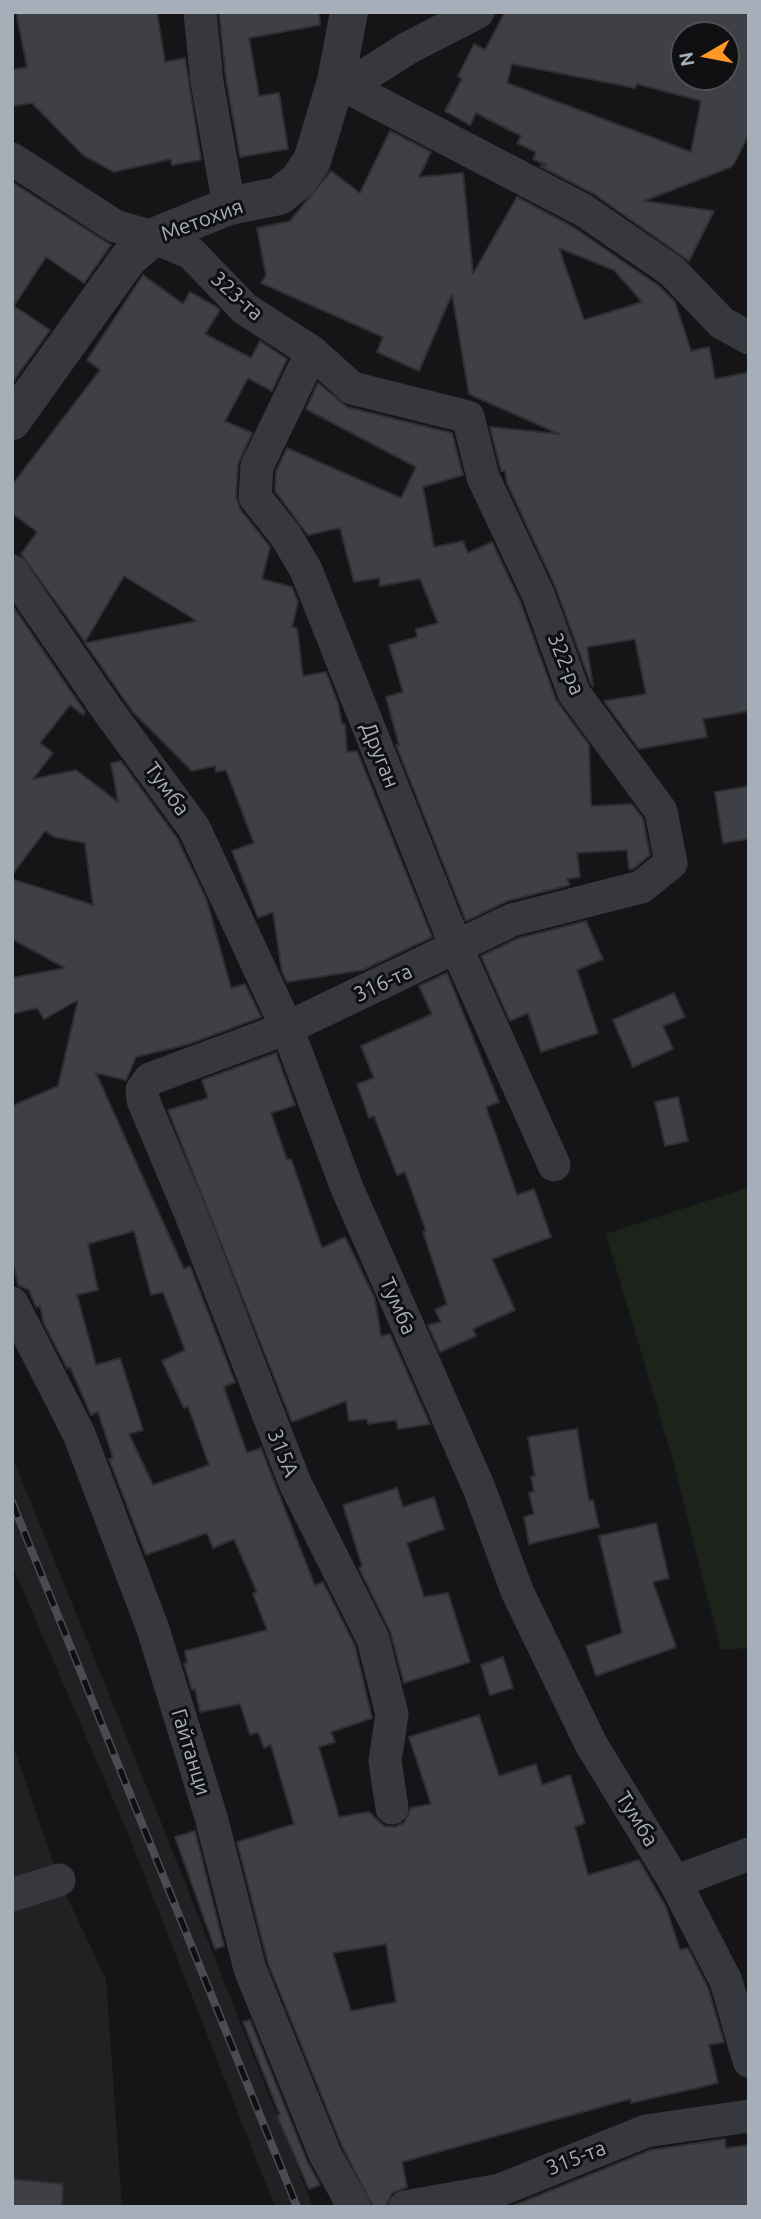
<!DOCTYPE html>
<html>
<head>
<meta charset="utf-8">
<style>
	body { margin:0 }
	#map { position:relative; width:761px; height:2219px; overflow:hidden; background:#151517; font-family:Ubuntu,sans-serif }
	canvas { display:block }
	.frame { position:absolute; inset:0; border:14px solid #a6aeb9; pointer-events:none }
	.north { position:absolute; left:670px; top:21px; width:70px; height:70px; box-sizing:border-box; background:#101012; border:2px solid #4c4f55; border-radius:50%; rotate:260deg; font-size:19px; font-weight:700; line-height:28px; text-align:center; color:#a6aeb9 }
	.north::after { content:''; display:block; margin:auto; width:24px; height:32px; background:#ff9825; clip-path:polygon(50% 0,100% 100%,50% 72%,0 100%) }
</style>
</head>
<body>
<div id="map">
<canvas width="761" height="2219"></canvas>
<div class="frame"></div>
<div class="north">N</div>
</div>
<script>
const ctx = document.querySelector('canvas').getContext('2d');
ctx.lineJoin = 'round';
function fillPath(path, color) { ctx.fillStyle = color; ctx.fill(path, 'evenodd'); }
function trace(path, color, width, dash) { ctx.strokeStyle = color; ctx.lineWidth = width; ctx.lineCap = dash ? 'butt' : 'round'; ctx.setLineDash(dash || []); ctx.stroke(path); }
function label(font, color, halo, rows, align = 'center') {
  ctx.font = font + ' Ubuntu,sans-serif'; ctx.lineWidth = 6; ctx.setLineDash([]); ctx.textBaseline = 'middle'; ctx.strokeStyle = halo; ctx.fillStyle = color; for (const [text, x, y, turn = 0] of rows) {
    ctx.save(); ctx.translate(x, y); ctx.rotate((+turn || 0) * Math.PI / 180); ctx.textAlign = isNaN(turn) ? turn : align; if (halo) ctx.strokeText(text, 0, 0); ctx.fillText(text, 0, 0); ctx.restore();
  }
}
fillPath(new Path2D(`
	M12 1456 163 1827 313 2207H275L129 1836 12 1565Z
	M12 1742 59 1880 106 1979 122 2207H12Z`), '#212124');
fillPath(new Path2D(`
	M749 1187V1648L721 1650 674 1464 606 1234Z`), '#1b231b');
const building = new Path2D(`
	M16 12H157L165 62 185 58 201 160 172 165 171 159 114 172 83 155 32 103 12 106V70L27 67Z
	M219 12H319L320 25 249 38 259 96 279 93 288 149 240 157 226 79Z
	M505 12H749V134L735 162 731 167 644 201 714 211 689 261 594 194 540 166 546 165 533 159 536 152 517 143 521 136 476 113 470 125 445 111 462 79 458 76 474 44 485 50ZM684 35H726V77H684ZM512 64 635 88 637 84 701 101 691 152 507 83Z
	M390 131 431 152 419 177 463 173 473 274 517 197 573 227 659 286 675 302 691 351 709 347 715 379 749 372V711L703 719 707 737 639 749 604 701 646 694 635 639 587 647 593 686 591 684 555 586 507 483 505 471H501L490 427 559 434 469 394 452 294 419 371 377 352 383 337 261 283 266 275 257 228 290 221 331 171 360 193ZM559 248 614 270 642 302 584 320Z
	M12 182 111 245 84 283 46 257 14 306 50 330 12 383Z
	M143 275 183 304 190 292 215 306 220 310 205 334 251 358 260 341 287 359 272 391 248 378 225 421 252 433 238 464 236 497 240 509 270 547 262 579 292 587 298 602 292 627 297 628 303 676 326 672 338 703 342 724H345L347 752 357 751 432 937 363 970 287 982 282 972 273 912 258 918 232 851 254 843 226 770 216 772 215 766 192 771 133 712 85 643 197 621 124 576 85 642 21 554 37 532 12 513V485L100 370 87 360Z
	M318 383 347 407 452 433 463 475 423 487 434 547 463 541 468 553 492 542 520 601 556 700 589 745 591 806 632 804 643 819 650 855 633 869H629L627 850 577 853 580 877 567 879 570 885 507 901 466 921 396 745H399L386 697 403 692 389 645 417 637 416 629 438 623 420 579 380 586 379 578 354 582 340 528 308 535 275 491 276 471 287 448 401 498 416 467 306 409Z
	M12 605 85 712 83 715 70 705 40 743 53 753 33 779 76 770 118 802 111 763 121 761 177 838 207 901 231 988 245 984 261 1017 189 1044 136 1057 126 1080 96 1073 184 1269 190 1266 235 1382 224 1387 247 1453 261 1448 315 1586 323 1582 355 1646 372 1718 331 1732 335 1742 319 1747 339 1817 369 1812 384 1826 394 1827 404 1823 411 1808 431 1804 409 1737 479 1715 499 1776 536 1764 542 1785 570 1775 585 1823 575 1827 588 1875 639 1860 666 1907 680 1950 688 1948 708 1988 724 2042 709 2045 718 2083 631 2103 630 2099 402 2162 407 2187 392 2193 386 2207H373L342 2146 268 1963 237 1842 294 1824 271 1745 264 1748 258 1732 250 1735 240 1704 200 1712 195 1689 192 1690 184 1664 187 1663 185 1651 267 1630 253 1594 257 1592 234 1539 213 1548 207 1533 146 1555 109 1459 113 1458 98 1412 91 1415 70 1367 67 1368 44 1324 40 1306 36 1307 29 1290 18 1285 12 1257V1106L58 1086 78 1000 44 1019 37 1008 12 1014V978L65 968 12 939V879L93 905 85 843 54 837 45 831 12 875ZM134 1231 151 1295 163 1292 185 1350 162 1361 184 1408 188 1406 209 1465 153 1485 129 1434 143 1430 120 1358 96 1365 77 1295 98 1290 88 1244ZM386 1944 396 2002 351 2011 333 1953Z
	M749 786V839L723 843 715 792Z
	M586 921 603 959 577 970 598 1033 541 1052 528 1013 510 1021 481 956 519 938Z
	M447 973 499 1102 486 1107 517 1195 534 1189 551 1237 492 1259 515 1310 473 1329 476 1336 440 1352 428 1325 441 1322 435 1310 447 1304 423 1232 426 1231 405 1172 397 1175 374 1116 369 1118 357 1084 374 1078 361 1046 432 1014 419 986Z
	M674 993 685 1017 663 1026 673 1049 633 1067 613 1020Z
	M276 1053 295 1105 271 1113 287 1160 291 1159 322 1248 345 1237 375 1299 381 1336 390 1334 430 1424 398 1429 396 1420 368 1424 367 1419 349 1421 346 1401 292 1422 168 1110 208 1098 202 1080Z
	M678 1097 688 1141 665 1146 655 1102Z
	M577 1429 589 1501 593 1500 599 1527 529 1544 524 1517 534 1514 529 1493 534 1491 531 1477 535 1476 528 1437Z
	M397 1488 403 1507 434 1497 444 1529 407 1543 424 1597 448 1593 470 1662 404 1683 390 1631 359 1568 362 1566 343 1505Z
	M656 1523 669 1578 653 1582 676 1647 596 1676 586 1646 622 1633 599 1536Z
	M503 1657 513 1688 490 1695 481 1665Z
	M195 1831 224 1946 215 1949 175 1837Z
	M250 2020 307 2161 320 2185 309 2189 277 2116 280 2115 243 2022Z
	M725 2139 726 2148 749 2145V2207H510L651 2150Z
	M12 2179 63 2184 62 2207H12Z`);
fillPath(building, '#3f4045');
trace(building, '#2f2f33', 2);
trace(new Path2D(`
	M200 12 207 82 229 206
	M336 81 583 210 672 271 722 323 749 338
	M347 87 408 48 478 12
	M12 159 115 226 153 237 191 253 245 309 312 352 352 388 468 417 483 477 538 594 574 693 661 811 671 863 641 887 512 920 287 1028 150 1079 142 1090 143 1100 190 1212 295 1483 373 1639 392 1714 385 1761 392 1808
	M312 352 257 466 255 497 286 536 306 570 457 949 554 1165
	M12 571 109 712 194 828 287 1028 347 1188 479 1488 517 1591 591 1744 675 1882 726 1981 749 2061
	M12 1303 79 1434 153 1629 211 1817 250 1969 325 2154 354 2207
	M675 1882 749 1854
	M12 1895 59 1880
	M405 2207 500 2190 646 2131 749 2116`), '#36383d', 33);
trace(new Path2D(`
	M12 421 128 259 153 237 229 206 279 196 298 181 312 161 336 81 349 12`), '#36383d', 38);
const rail = new Path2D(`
	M12 1502 297 2207`);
trace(rail, '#494c52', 8);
trace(rail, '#101012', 5, [16]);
label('21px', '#a6aeb9', '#101012', [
	["Метохия",202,220,-20],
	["323-та",237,296,42],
	["322-ра",566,664,68],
	["Друган",380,755,68],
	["Тумба",167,789,54],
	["316-та",383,983,-25],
	["Тумба",398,1306,66],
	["315А",283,1453,68],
	["Гайтанци",191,1752,73],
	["Тумба",637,1819,58],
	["315-та",576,2158,-21]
]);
</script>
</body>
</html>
